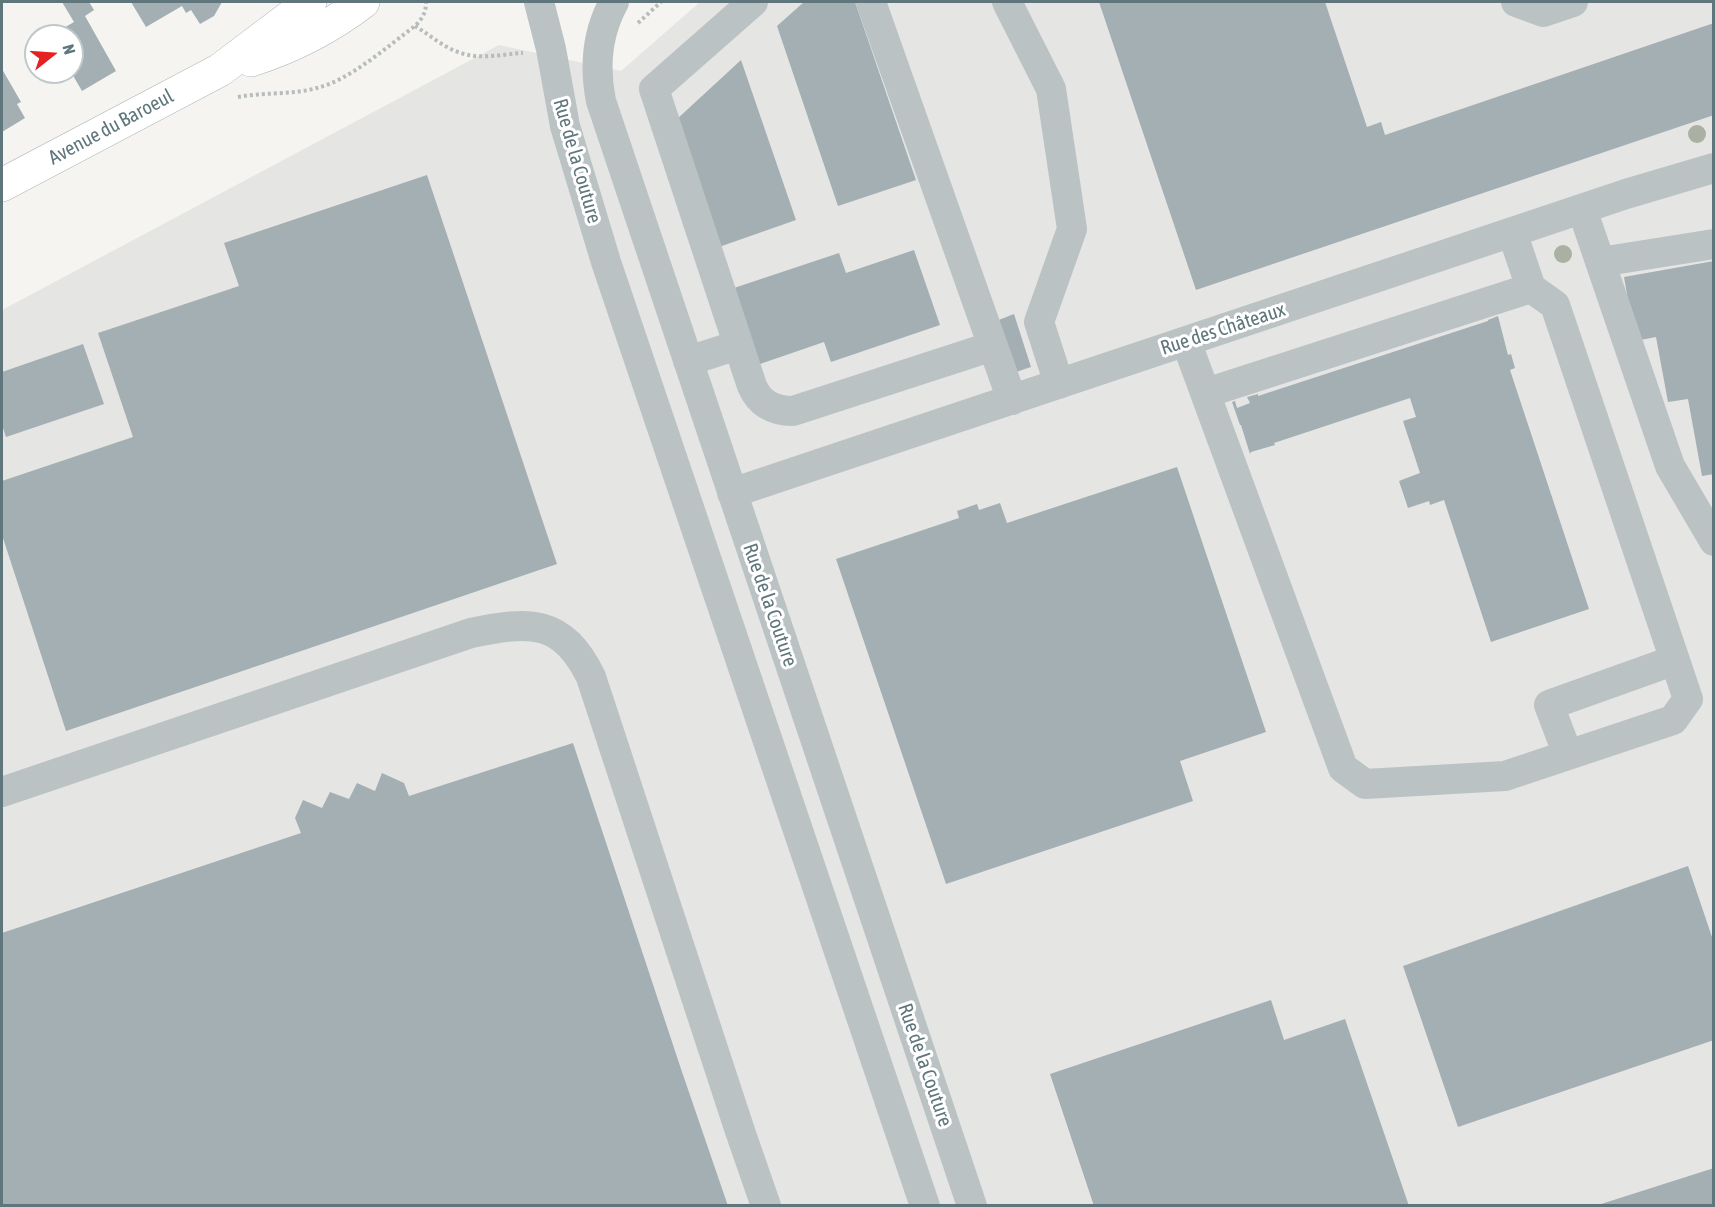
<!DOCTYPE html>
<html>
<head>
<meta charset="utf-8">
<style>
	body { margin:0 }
	#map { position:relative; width:1715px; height:1207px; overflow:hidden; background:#f5f4f0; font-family:"Asap Condensed",sans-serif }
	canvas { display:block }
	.frame { position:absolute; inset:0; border:3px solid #5f767c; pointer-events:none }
	.north { position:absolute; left:24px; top:24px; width:60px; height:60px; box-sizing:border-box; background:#fff; border:2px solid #bfc8cb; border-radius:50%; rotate:73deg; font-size:16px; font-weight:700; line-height:24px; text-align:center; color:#5f767c }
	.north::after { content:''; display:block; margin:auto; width:21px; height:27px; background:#e52221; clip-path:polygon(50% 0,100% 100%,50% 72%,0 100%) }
</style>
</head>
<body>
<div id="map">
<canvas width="1715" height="1207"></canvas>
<div class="frame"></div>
<div class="north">N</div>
</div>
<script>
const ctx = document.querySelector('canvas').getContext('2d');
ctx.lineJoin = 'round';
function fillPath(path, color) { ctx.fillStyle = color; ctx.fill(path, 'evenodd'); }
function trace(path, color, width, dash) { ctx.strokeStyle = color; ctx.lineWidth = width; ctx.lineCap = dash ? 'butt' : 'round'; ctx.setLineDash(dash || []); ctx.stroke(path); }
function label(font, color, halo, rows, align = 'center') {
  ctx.font = font + ' "Asap Condensed",sans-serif'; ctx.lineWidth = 6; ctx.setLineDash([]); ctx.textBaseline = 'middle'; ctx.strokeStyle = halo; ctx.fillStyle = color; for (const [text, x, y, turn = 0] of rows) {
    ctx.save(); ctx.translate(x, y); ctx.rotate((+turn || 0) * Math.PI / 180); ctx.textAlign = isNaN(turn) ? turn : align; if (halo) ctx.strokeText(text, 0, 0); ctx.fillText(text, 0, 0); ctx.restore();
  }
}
fillPath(new Path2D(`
	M700 2H1713V1205L2 1206V310L499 45 621 71Z`), '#e5e5e4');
fillPath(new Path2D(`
	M62 2H89L94 10 85 16 116 71 82 91 71 72H72V36H50L74 22Z
	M131 2H222L214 16 200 24 191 10 186 13 182 6 146 27Z
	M804 2H855L916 180 838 206 777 26Z
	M1099 2H1325L1367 127 1381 122 1385 135 1714 23V115L1196 290Z
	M741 60 796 220 719 247 676 120Z
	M2 69 21 102 17 104 25 118 2 132Z
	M427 175 557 564 66 731 2 535V481L133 437 98 333 239 286 224 243Z
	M914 250 940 325 831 362 824 342 760 364 734 288 839 253 846 273Z
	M1714 261V474L1702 476 1688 399 1668 402 1656 337 1635 341 1624 277Z
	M1014 314 1031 367 1013 373 996 321Z
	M1498 316 1508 355 1511 354 1515 368 1510 370 1589 609 1491 642 1444 500 1430 505 1429 501 1408 508 1399 481 1420 473 1403 421 1416 417 1410 398 1274 443 1275 445 1251 452 1250 454 1241 425H1240L1232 402 1235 401 1237 408 1250 403 1247 397 1258 394V396L1488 321V320Z
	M83 344 104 404 6 437 2 425V372Z
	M1177 467 1266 732 1180 761 1193 801 946 884 836 559 959 518 957 511 977 504 979 510 1000 503 1007 523Z
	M573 743 681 1069 728 1206H2V933L301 833 295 818 303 800 322 808 330 792 349 799 357 783 375 791 382 773 404 783 409 796Z
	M1688 866 1714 943V1040L1458 1127 1403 966Z
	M1271 1000 1284 1040 1345 1019 1409 1206H1094L1050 1074Z
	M1714 1168V1206H1598V1205Z`), '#a3afb2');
const major = new Path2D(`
	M251 60C292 47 329 28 363 2
	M2 185 220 70 310 2`);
trace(major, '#afb6b8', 34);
trace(new Path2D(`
	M638 23 661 2
	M415 26C430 35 444 48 461 53 480 60 503 54 523 53
	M238 97C264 92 292 95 317 88 350 80 388 46 415 26 423 18 426 12 426 2`), '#b7bcbd', 4, [3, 3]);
trace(new Path2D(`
	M539 2 551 49 565 126 606 262 925 1206
	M614 2C597 33 594 66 601 101L972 1206
	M753 2 654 89 752 386C760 404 773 411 793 411L993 346
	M871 2 1012 400
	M1007 2 1051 89 1072 229 1039 322 1059 384
	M1516 2 1543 12 1573 2
	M1582 209 1670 466 1714 541
	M1512 232 1531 288
	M1600 262 1714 244
	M1186 341 1343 768 1365 784 1505 776 1673 720 1688 699 1555 305 1531 288 1206 393
	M688 361 738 345
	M732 493 1626 194 1714 168
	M1568 755 1549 705 1675 660
	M2 792 471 633C529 621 562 618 591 677L740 1131 766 1206`), '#bbc2c4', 30);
trace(major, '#fff', 33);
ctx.fillStyle = '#aab0a2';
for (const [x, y] of [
	[1697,134],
	[1563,254]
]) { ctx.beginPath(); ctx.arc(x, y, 9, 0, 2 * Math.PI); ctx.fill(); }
label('20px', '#5f767c', '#fff', [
	["Avenue du Baroeul",111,127,-28],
	["Rue de la Couture",577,161,74],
	["Rue des Châteaux",1223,329,-18],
	["Rue de la Couture",770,605,71],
	["Rue de la Couture",925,1065,71]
]);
</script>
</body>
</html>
